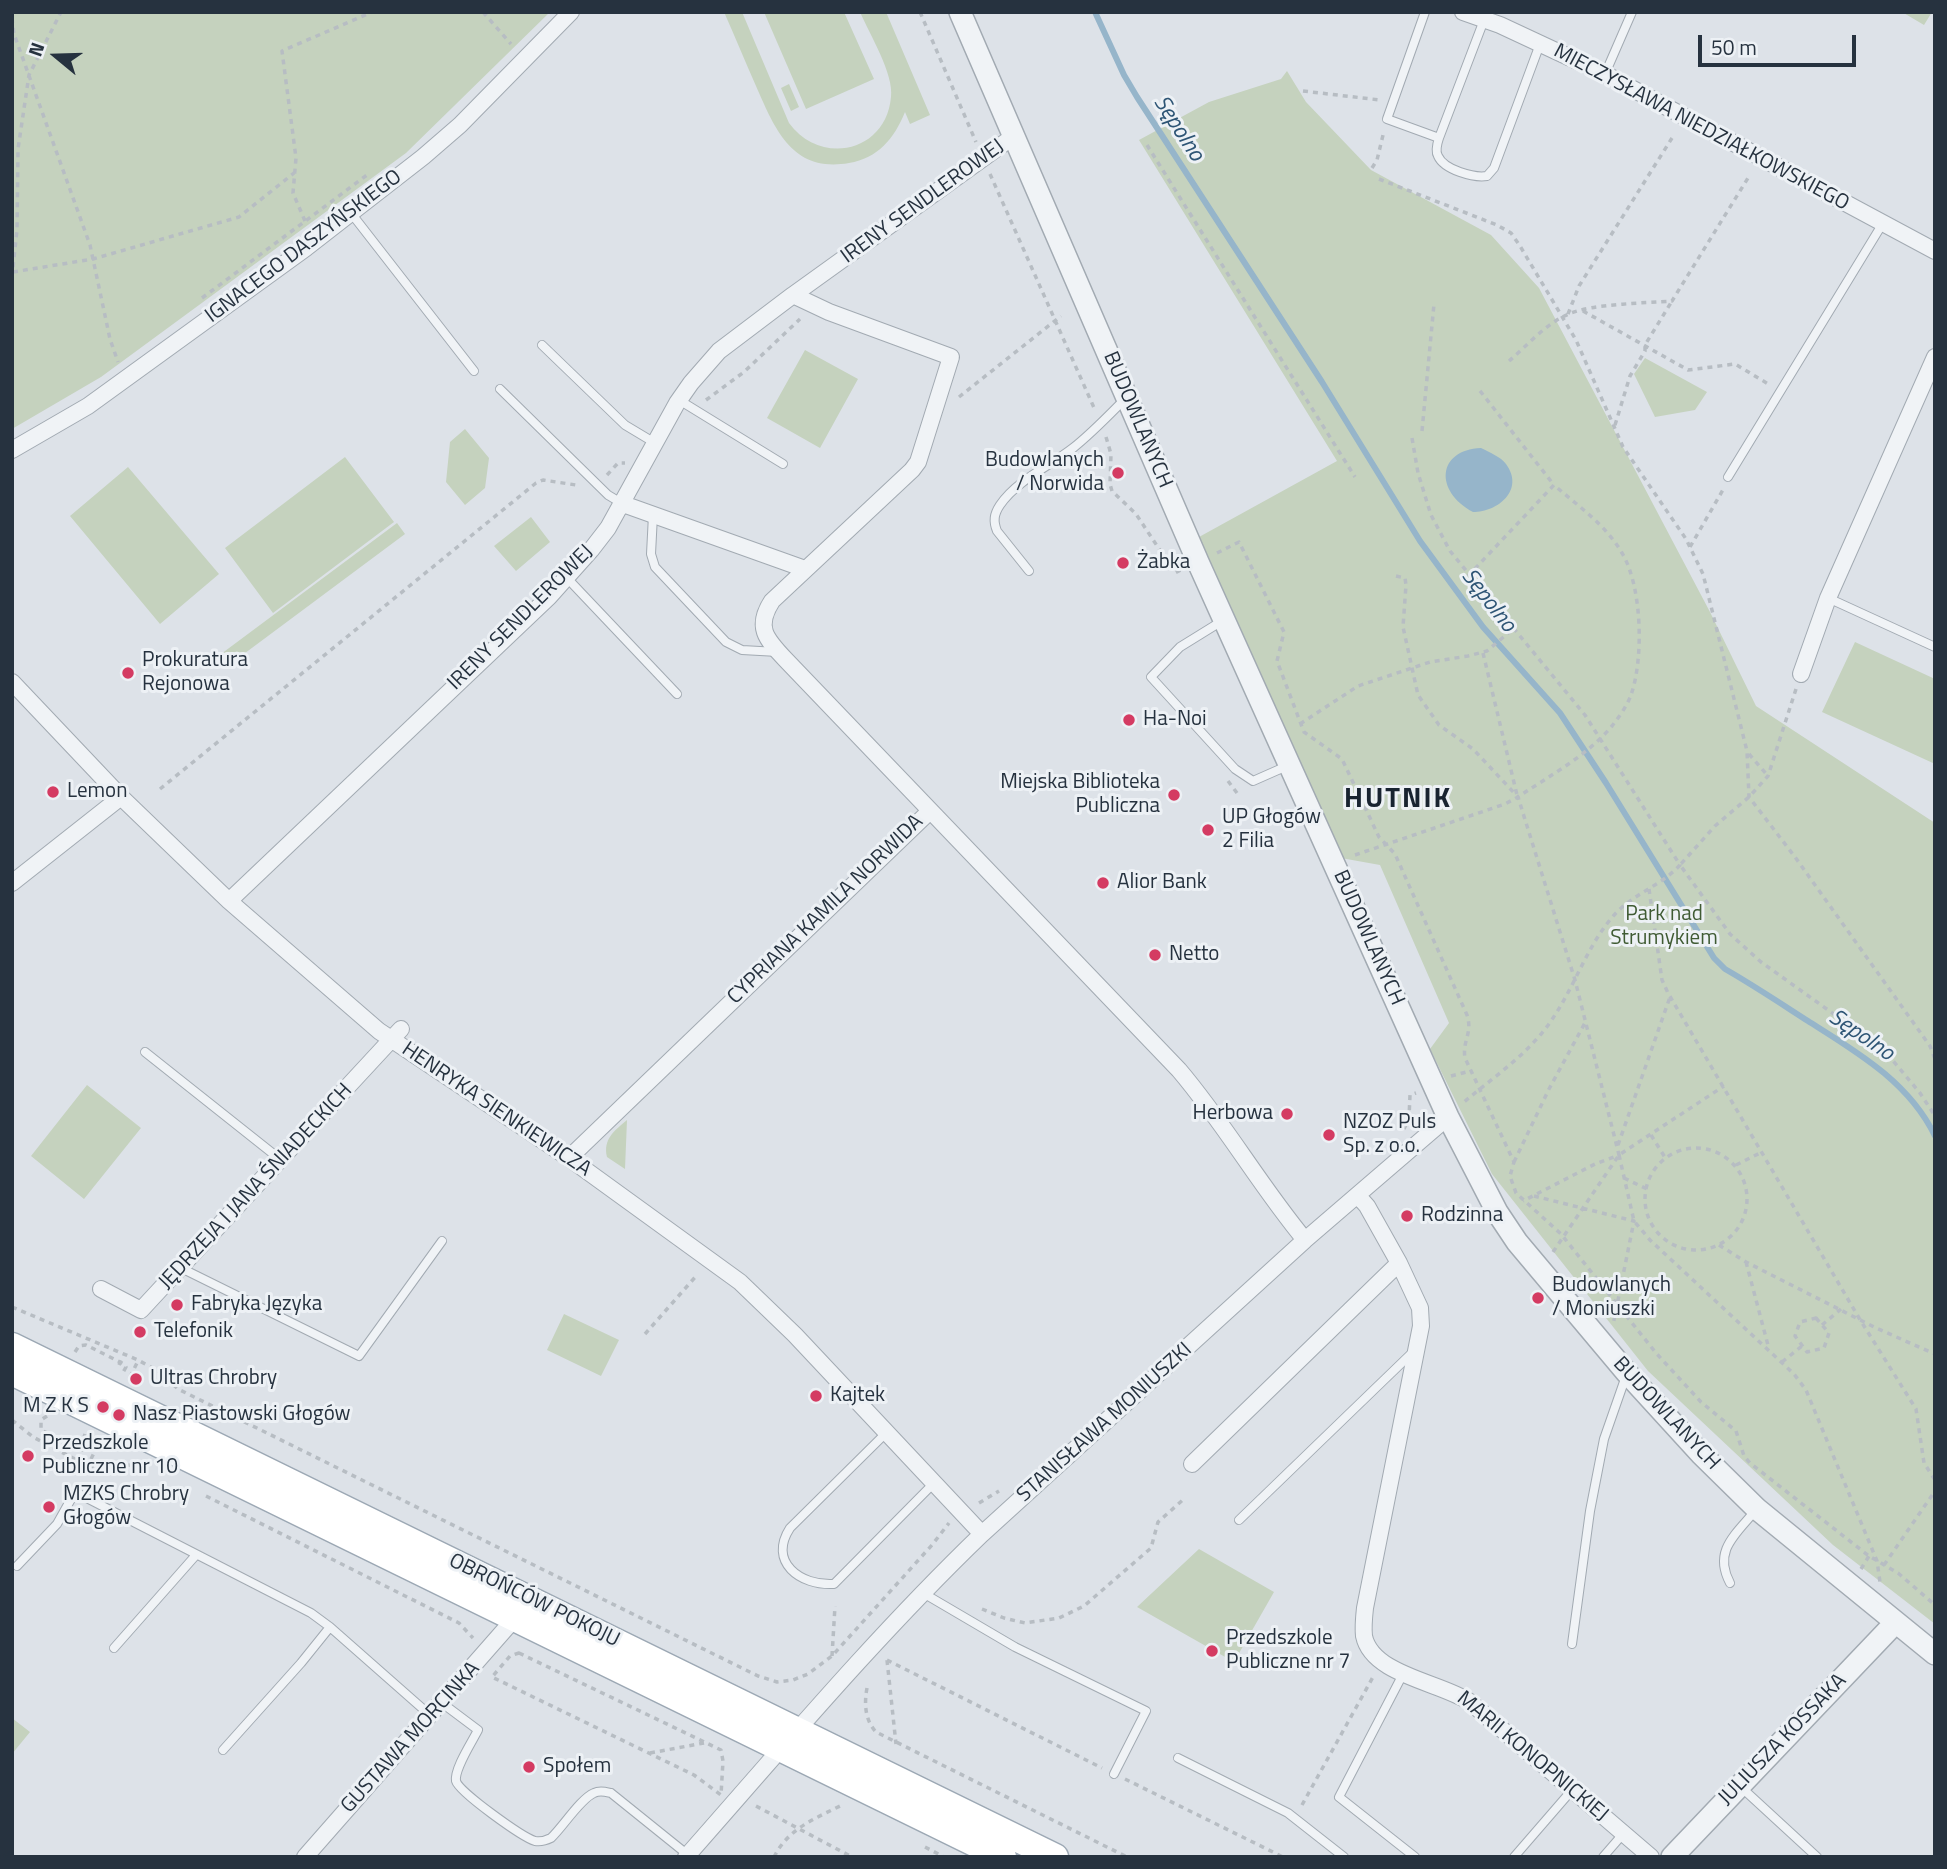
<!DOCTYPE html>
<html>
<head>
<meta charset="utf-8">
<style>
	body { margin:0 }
	#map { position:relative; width:1947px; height:1869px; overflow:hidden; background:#dde2e8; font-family:"Titillium Web",sans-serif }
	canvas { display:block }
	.frame { position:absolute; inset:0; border:14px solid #26323f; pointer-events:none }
	.north { position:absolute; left:21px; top:21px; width:70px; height:70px; -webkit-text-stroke:5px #edf1f5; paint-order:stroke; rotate:289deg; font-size:19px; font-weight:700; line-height:28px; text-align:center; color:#26323f }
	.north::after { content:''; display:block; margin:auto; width:24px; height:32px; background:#26323f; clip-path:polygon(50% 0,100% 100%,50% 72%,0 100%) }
	.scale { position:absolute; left:1698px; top:35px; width:158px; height:32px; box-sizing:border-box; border:4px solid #26323f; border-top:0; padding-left:9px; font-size:21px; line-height:24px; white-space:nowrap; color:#26323f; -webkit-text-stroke:5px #edf1f5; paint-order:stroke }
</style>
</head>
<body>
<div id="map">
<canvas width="1947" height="1869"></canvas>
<div class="frame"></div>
<div class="north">N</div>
<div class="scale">50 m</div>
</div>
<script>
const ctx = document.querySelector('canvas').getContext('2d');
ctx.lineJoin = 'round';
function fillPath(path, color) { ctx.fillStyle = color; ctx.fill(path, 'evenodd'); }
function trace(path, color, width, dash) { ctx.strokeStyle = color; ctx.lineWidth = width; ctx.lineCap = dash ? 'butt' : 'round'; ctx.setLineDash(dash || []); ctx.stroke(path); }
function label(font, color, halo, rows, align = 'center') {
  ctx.font = font + ' "Titillium Web",sans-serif'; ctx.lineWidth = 6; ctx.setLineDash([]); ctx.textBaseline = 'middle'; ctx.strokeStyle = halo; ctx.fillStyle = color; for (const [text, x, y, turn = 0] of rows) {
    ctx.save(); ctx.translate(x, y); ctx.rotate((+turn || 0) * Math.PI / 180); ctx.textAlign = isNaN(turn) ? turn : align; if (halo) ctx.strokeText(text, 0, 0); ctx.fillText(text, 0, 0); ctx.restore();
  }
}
fillPath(new Path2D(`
	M12 12H550L406 153 101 377 12 429Z
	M724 12H742L789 123C820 166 886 153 891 97 894 74 870 35 860 12H886L930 115 910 124 905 112C894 139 878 158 849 163 792 173 775 129 756 86 745 61 735 37 724 12Z
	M764 12H844L874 79 806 109Z
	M1902 12H1932L1924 25Z
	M1287 71 1306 102 1371 170 1491 235 1539 288 1710 612 1756 706 1935 823V1624L1833 1545 1648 1371 1492 1174 1430 1049 1449 1023 1380 865 1341 858 1199 537 1337 461 1139 140 1209 102 1281 79Z
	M789 84 799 107 791 111 781 88Z
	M805 350 858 379 820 448 767 418Z
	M1645 358 1707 392 1695 410 1655 417 1634 374Z
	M465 429 489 458 485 488 465 505 446 482 450 442Z
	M345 457 394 522 273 613 225 548Z
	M128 467 219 574 160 624 70 516Z
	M531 517 550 542 516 571 494 546Z
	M397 523 405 534 225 668 217 657Z
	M1855 642 1935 679V764L1822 712Z
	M87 1085 141 1128 84 1199 31 1156Z
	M627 1120 625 1169 607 1157C603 1139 614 1131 627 1120Z
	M564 1314 619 1340 601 1376 547 1350Z
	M1199 1549 1274 1592 1234 1662 1137 1607Z
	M12 1718 30 1732 12 1754Z`), '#c5d2be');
fillPath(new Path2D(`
	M1481 448C1489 452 1501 457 1506 464 1525 490 1498 512 1473 512 1434 491 1437 450 1481 448Z`), '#96b5ca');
trace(new Path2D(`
	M1095 12 1124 75 1137 97 1322 382 1420 541 1483 627 1560 713 1606 783 1714 958 1725 969C1753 985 1780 1003 1808 1021 1857 1052 1909 1082 1935 1136`), '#96b5ca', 6);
const service = new Path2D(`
	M1425 12 1387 119 1439 138
	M1484 20 1439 138C1437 144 1435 151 1438 156 1444 170 1474 178 1487 176L1494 168 1540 44
	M1605 74 1632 12
	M351 213 474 371
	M542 345 625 425 655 443
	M500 389 608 495 623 504
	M679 400 783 464
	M1728 477 1883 223
	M653 515 651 554 655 567 726 642 742 650 778 652
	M1029 571 997 531C993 521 994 514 1000 505 1017 480 1050 466 1073 448 1092 433 1108 416 1125 399
	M567 578 677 694
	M1828 598 1935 647
	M1222 621 1180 647 1151 677 1235 769 1253 781 1287 766
	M145 1052 281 1160
	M181 1268 359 1356 442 1241
	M886 1433 790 1528C768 1562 800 1586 834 1584L933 1484
	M1239 1520 1414 1351
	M17 1566 57 1524 75 1492 311 1613 330 1627 431 1716
	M1730 1583C1713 1551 1735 1535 1755 1511
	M923 1593 1015 1647 1146 1711 1114 1774
	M1572 1644 1590 1511 1604 1439 1626 1376
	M114 1648 196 1555
	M1403 1674 1339 1797 1415 1857
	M442 1703 478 1730C472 1742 454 1769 456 1781 459 1792 522 1837 535 1841 541 1842 545 1841 551 1838 563 1827 580 1799 594 1793 600 1790 606 1792 611 1793L688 1855
	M223 1750 301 1663 330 1627
	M1178 1758 1288 1813 1344 1857
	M1742 1788 1817 1857
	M1514 1857 1572 1790
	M1603 1857 1623 1834`);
const minor = new Path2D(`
	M1463 12 1500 25 1605 74 1935 251
	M793 295 829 312 951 357 918 462 912 470 772 601C755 627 766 639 785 659L1179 1070C1225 1124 1260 1186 1305 1240
	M12 450 88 406 306 248 423 157 460 125 571 12
	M623 504 805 569
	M1801 674 1828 598 1935 357
	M12 682 121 797 229 901 379 1031 569 1158 740 1282 795 1335 982 1534
	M12 883 121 797
	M229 901 549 597 591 550 608 528 677 403 691 383 719 351 793 295 1014 136
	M569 1158 930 811
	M1358 1196 1367 1206 1399 1263 1420 1308 1421 1326 1365 1608C1364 1617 1363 1627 1364 1636 1372 1675 1440 1682 1470 1702L1651 1857
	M101 1289 141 1310 401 1029
	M1192 1464 1399 1263
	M305 1857 515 1618
	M686 1857C783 1747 877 1635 982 1534L1305 1240 1448 1117`);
const tertiary = new Path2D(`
	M960 12 1198 562 1448 1117 1497 1212 1517 1242 1627 1373 1701 1454 1757 1509 1935 1654
	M1672 1857 1895 1623`);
const primary = new Path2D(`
	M12 1346 1055 1857
	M12 1372 1003 1857`);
trace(service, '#a2aab2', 10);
trace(minor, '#a2aab2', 18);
trace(tertiary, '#a2aab2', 24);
trace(primary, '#9ca8b4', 29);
trace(new Path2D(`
	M483 12 511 44
	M920 12 976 142
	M12 18 14 34 90 245 110 339 118 362
	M1303 91 1380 100
	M1147 145 1355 477
	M1372 168 1377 160 1384 131
	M990 174 1095 410
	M1379 179 1497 225 1511 233 1520 246 1576 340 1623 447 1686 539 1703 574 1747 751 1749 797 1795 857 1930 1046 1935 1059
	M305 221 293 193 296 158 282 51 372 12
	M13 272 93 259 239 217 294 173
	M12 277 17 230 18 149 29 75 61 12
	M202 298 367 175
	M1583 311 1688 370 1735 364 1770 385
	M1568 314 1579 286 1672 138
	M1509 361C1527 346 1546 323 1569 314 1590 304 1646 303 1672 301L1748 178
	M959 397 1061 316
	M706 400 744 372 800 319
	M1615 425 1630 376 1645 351V345L1672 301
	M1422 431 1434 304
	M1106 437 1111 454 1110 484 1112 491 1136 514 1175 573 1181 570
	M1412 438 1418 473 1431 515 1450 551 1585 715 1680 865C1662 885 1635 893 1616 913 1588 943 1576 984 1553 1018 1531 1052 1495 1076 1464 1102
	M607 475 618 463H625
	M1690 547 1724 488
	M1217 553 1239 542 1284 632 1277 661 1304 732 1342 759 1379 837 1395 854 1467 1015C1473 1033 1462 1041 1465 1058L1514 1162 1510 1176 1516 1193 1561 1234 1656 1353 1701 1402 1736 1431 1744 1456 1750 1463 1869 1556 1898 1573 1935 1605
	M1396 576 1405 578 1406 585 1403 627 1418 695 1439 725 1473 749 1518 797 1575 980 1619 1155 1595 1164 1523 1201
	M1468 576 1554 485 1477 387
	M1483 653 1517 795
	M1796 689 1768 776 1749 797 1715 826 1680 865 1730 934 1761 962 1884 1050 1920 1093 1935 1116
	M1300 724 1358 686 1430 662 1468 656 1487 651 1513 629
	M1749 754 1768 776
	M1228 781 1237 793
	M160 789 536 483 543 480 576 485
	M1355 855 1505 804 1518 797C1549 776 1587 756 1612 726 1619 717 1627 706 1631 695 1644 658 1642 586 1622 553 1606 525 1578 506 1554 485
	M1649 889 1662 980 1668 993 1859 1318 1916 1409 1924 1463 1935 1480
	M1451 1076 1470 1071
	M1404 1129 1409 1118 1410 1095 1416 1093
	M1651 1135 1666 1159
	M1618 1145 1670 997
	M1645 1199a51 51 0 1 1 102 0a51 51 0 1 1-102 0Z
	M1619 1155 1634 1221 1650 1240 1794 1374 1806 1390 1877 1561 1880 1582
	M1514 1162 1549 1089 1586 1021
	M1736 1165 1762 1152
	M1624 1178 1647 1189
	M1534 1196 1634 1221 1613 1325
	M1719 1245 1746 1262 1876 1328 1935 1354
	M1553 1252 1619 1155 1724 1086
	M1746 1262 1769 1349
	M12 1307 138 1360 158 1371 178 1389 758 1676 777 1682 793 1680 808 1674 832 1656 932 1545 949 1523
	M1816 1318 1829 1333 1824 1348 1807 1352 1795 1336 1800 1322Z
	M1822 1325 1841 1309
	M645 1334 697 1275
	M75 1352 79 1346 86 1345 124 1364 126 1367 122 1374
	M1782 1362 1802 1346
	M130 1377 137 1363
	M47 1416 41 1420V1430L82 1450 86 1448 93 1435
	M12 1420 33 1437 88 1466 105 1470 135 1464 146 1466
	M81 1446 85 1434
	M91 1459 101 1439
	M206 1496 459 1623 473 1638
	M979 1503 999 1491
	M1884 1565 1935 1491
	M1861 1569 1869 1556
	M982 1609 1004 1618 1025 1623 1059 1618 1084 1606 1151 1548 1158 1522 1185 1498
	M519 1653 721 1750 723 1761 721 1795 694 1775 492 1677 510 1656Z
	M832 1656 835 1606
	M887 1660 1102 1768
	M887 1660 896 1744
	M867 1688C864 1704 865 1720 876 1732L1127 1857
	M650 1753 704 1743
	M1125 1779 1283 1857
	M1302 1805 1373 1677
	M756 1806 852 1857
	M925 1847 944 1857
	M774 1857C788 1829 814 1819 840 1806L843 1807`), '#b7bdc3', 3.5, [5, 5]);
trace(service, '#f0f3f6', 8);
trace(minor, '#f0f3f6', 16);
trace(tertiary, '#f0f3f6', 21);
trace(primary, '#fff', 26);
trace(new Path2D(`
	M119 1365 121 1360
	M78 1451 81 1446`), '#b7bdc3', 3.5, [5, 5]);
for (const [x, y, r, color] of [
	[1118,473,7,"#d43b62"],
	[1123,563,7,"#d43b62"],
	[128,673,7,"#d43b62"],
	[1129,720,7,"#d43b62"],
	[53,792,7,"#d43b62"],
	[1174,795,7,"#d43b62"],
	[1208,830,7,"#d43b62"],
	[1103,883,7,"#d43b62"],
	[1155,955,7,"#d43b62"],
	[1287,1114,7,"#d43b62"],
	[1329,1135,7,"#d43b62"],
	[1407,1216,7,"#d43b62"],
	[1538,1298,7,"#d43b62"],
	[177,1305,7,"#d43b62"],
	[140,1332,7,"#d43b62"],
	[136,1379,7,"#d43b62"],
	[816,1396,7,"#d43b62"],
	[103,1407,7,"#d43b62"],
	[119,1415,7,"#d43b62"],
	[28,1456,7,"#d43b62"],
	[49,1507,7,"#d43b62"],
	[1212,1651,7,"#d43b62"],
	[529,1767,7,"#d43b62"]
]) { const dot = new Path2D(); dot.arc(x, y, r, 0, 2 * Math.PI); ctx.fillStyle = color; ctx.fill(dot); trace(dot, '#edf1f5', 2.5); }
label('21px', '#26323f', '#edf1f5', [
	["MIECZYSŁAWA NIEDZIAŁKOWSKIEGO",1701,128,28],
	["IRENY SENDLEROWEJ",923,202,-36],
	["IGNACEGO DASZYŃSKIEGO",304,247,-37],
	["BUDOWLANYCH",1137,420,67],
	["IRENY SENDLEROWEJ",521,618,-45],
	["CYPRIANA KAMILA NORWIDA",826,910,-44],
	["BUDOWLANYCH",1368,938,66],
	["HENRYKA SIENKIEWICZA",496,1110,34],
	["JĘDRZEJA I JANA ŚNIADECKICH",256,1187,-47],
	["BUDOWLANYCH",1666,1414,47],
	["STANISŁAWA MONIUSZKI",1105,1423,-42],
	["OBROŃCÓW POKOJU",534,1601,26],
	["GUSTAWA MORCINKA",411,1738,-48],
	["JULIUSZA KOSSAKA",1783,1740,-46],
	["MARII KONOPNICKIEJ",1532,1757,40]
]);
label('21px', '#26323f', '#edf1f5', [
	["Budowlanych",1104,461,"right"],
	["/ Norwida",1104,485,"right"],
	["Żabka",1137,563],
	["Prokuratura",142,661],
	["Rejonowa",142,685],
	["Ha-Noi",1143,720],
	["Miejska Biblioteka",1160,783,"right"],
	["Publiczna",1160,807,"right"],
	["Lemon",67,792],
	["UP Głogów",1222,818],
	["2 Filia",1222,842],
	["Alior Bank",1117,883],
	["Netto",1169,955],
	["Herbowa",1273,1114,"right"],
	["NZOZ Puls",1343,1123],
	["Sp. z o.o.",1343,1147],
	["Rodzinna",1421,1216],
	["Budowlanych",1552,1286],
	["/ Moniuszki",1552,1310],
	["Fabryka Języka",191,1305],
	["Telefonik",154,1332],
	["Ultras Chrobry",150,1379],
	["Kajtek",830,1396],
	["M Z K S",89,1407,"right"],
	["Nasz Piastowski Głogów",133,1415],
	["Przedszkole",42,1444],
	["Publiczne nr 10",42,1468],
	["MZKS Chrobry",63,1495],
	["Głogów",63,1519],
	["Przedszkole",1226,1639],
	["Publiczne nr 7",1226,1663],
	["Społem",543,1767]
], 'left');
label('21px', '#3f5b33', '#edf1f5', [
	["Park nad",1664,915],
	["Strumykiem",1664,939]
]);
label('italic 23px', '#2e5575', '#edf1f5', [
	["Sępolno",1178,129,57],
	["Sępolno",1488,601,52],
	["Sępolno",1861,1036,34]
]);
ctx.letterSpacing = '2px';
label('bold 28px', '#182330', '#edf1f5', [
	["HUTNIK",1398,800]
]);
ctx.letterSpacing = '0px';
</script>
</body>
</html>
